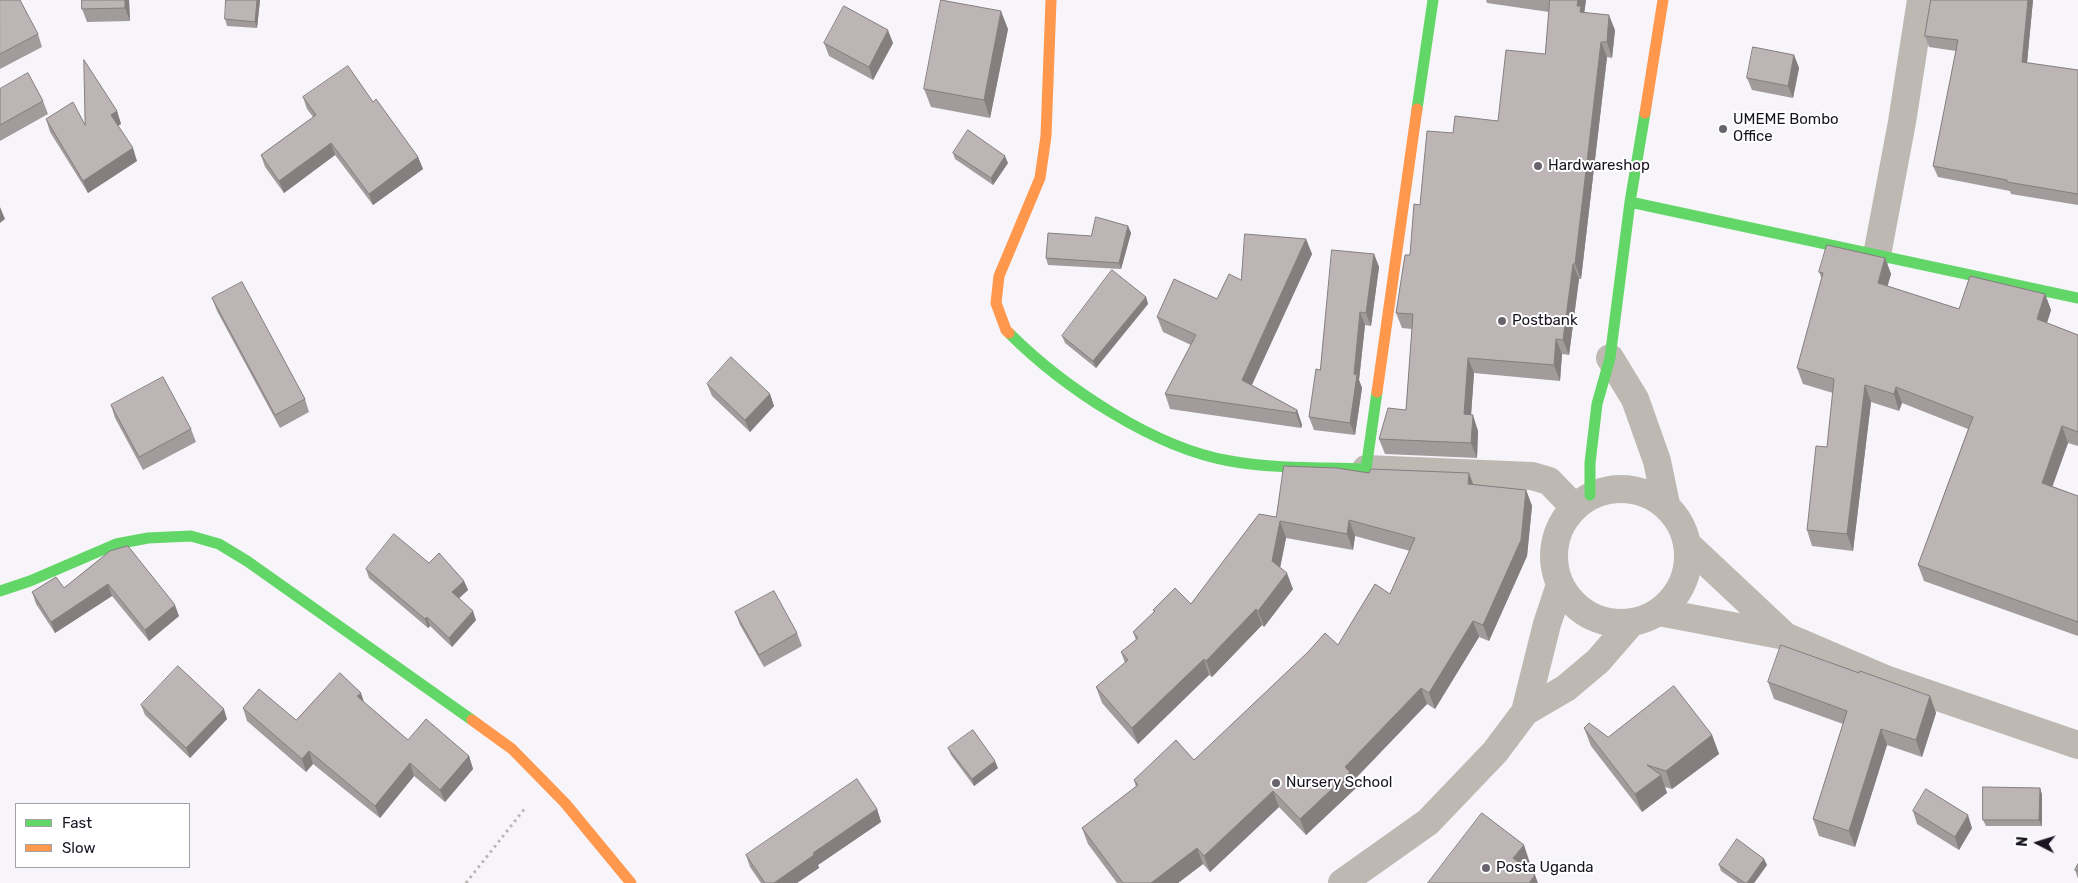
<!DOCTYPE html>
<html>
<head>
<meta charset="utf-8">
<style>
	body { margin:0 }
	#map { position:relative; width:2078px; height:883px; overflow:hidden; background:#f7f5fa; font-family:Rubik,sans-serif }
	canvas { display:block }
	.legend { position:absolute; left:15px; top:803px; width:175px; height:65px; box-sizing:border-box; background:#fff; border:1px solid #a3a1a6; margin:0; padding:6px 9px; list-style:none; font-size:15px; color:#191521 }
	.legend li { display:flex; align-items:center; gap:10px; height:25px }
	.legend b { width:25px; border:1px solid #a3a1a6 }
	.north { position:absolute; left:2013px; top:818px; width:50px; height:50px; -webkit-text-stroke:4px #fff; paint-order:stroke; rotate:275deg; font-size:14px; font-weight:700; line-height:20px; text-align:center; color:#191521 }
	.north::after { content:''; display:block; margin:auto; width:18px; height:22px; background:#191521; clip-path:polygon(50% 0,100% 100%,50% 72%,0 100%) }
</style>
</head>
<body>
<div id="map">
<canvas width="2078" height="883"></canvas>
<ul class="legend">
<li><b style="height:6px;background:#63d668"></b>Fast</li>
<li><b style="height:6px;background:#ff974d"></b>Slow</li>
</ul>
<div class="north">N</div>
</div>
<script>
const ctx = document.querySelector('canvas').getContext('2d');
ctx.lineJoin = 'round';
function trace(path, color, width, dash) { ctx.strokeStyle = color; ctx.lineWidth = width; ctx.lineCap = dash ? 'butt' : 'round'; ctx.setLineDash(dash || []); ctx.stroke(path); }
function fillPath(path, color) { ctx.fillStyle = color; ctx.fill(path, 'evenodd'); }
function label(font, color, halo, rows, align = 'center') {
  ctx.font = font + ' Rubik,sans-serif'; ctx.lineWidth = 4; ctx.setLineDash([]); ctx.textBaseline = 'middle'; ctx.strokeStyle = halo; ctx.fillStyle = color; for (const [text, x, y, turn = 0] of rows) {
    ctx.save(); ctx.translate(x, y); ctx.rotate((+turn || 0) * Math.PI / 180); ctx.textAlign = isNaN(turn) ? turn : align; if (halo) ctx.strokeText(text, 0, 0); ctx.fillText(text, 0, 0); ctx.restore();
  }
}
trace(new Path2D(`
	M466 883 526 807`), '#bab5b2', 3, [2.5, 4]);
trace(new Path2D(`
	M1877 255 1902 122 1921 0
	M1610 358 1635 399 1657 461 1666 504
	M1366 469 1532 476 1549 481 1574 507
	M1554 556a67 67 0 1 1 134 0a67 67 0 1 1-134 0Z
	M1688 545 1785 636
	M1659 612 1785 636 1888 680 2078 745
	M1525 712 1566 688 1598 661 1631 623
	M1342 883 1428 822 1495 752 1525 712 1547 624 1560 585`), '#bdb8b2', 28);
trace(new Path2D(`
	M1417 109 1433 0
	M1630 202 2078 298
	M1009 333C1063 387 1154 448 1230 461 1274 469 1321 467 1366 469L1377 392
	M1590 495V463L1597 404 1610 358 1630 202 1645 113
	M0 591 30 581 116 544 148 538 191 536 219 544 247 561 472 720`), '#63d668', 11);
trace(new Path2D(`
	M1645 113 1663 0
	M1009 333 1006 330 996 303 999 276 1040 178 1046 136 1051 0
	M1377 392 1417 109
	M472 720 512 749 565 803 631 883`), '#ff974d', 11);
fillPath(new Path2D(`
	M0 0 38 34 42 47 0 69Z
	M129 0 130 21 87 22 82 9Z
	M260 0 257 28 227 26 225 19Z
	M1486 0H1586L1584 12 1615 30 1612 58 1607 57 1581 279H1579L1569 355 1562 354 1560 381 1474 373 1471 415 1478 431 1477 458 1385 454 1379 439 1406 410 1412 329 1402 328 1396 313 1410 255 1420 205 1453 133 1498 121 1545 54 1549 12 1487 3Z
	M1931 0H2033L2027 63 2078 70V205L2011 194 2010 191 1938 177 1933 166 1956 51 1929 47 1925 36Z
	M1008 29 990 118 931 107 924 89Z
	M824 43H893L873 80 829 56Z
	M1794 55 1799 68 1793 98 1752 90 1747 78Z
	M0 89 43 101 48 114 0 141Z
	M303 97 373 102 418 157 423 169 373 205 335 155 284 193 265 167 261 155 313 117 307 109Z
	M117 111 121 124 118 126 137 161 88 193 50 132 46 119 85 125Z
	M953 153 1008 163 993 185 955 159Z
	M1128 226 1131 233 1121 269 1048 265 1046 258 1091 236Z
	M1306 239 1312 254 1252 385 1297 410 1302 425 1301 428 1170 409 1165 394 1191 345 1163 332 1157 317 1217 299 1241 280Z
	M1374 254 1379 267 1371 326 1365 325 1359 380 1362 388 1355 435 1314 430 1309 417Z
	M1885 258 1891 274 1887 286 1959 309 2045 294 2051 310 2047 323 2078 335V446L2068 443 2052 486 2078 496V636L1924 581 1918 565 1968 429 1902 403 1899 411 1871 402 1853 551 1812 546 1807 530 1827 447 1833 393 1803 384 1797 368 1822 279 1819 272Z
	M1146 297 1148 304 1096 368 1065 343 1062 336Z
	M212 298 305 399 309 412 280 428 217 311Z
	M707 384 770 394 774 406 750 432 712 396Z
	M111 405 191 429 196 442 143 470 115 418Z
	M1369 473 1526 490 1532 506 1527 556 1489 641 1479 637 1435 709 1427 704 1353 781 1356 788 1306 835 1279 807 1210 872 1203 864 1178 883H1117L1088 844 1082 828 1136 787 1134 780 1194 760 1338 645 1390 594 1410 551 1355 536 1353 550 1286 538 1280 568 1293 589 1264 627 1262 625 1212 677 1209 675 1138 744 1102 703 1096 687 1125 663 1121 652 1136 640 1133 632 1154 612 1153 610 1191 604 1276 517Z
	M110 551 179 616 149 641 112 596 55 633 36 604 32 592 64 588Z
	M429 563 464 581 468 590 459 598 476 620 452 647 430 626 428 628 369 578 366 569Z
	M735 612 797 633 802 646 764 667 740 625Z
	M1859 673 1930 696 1936 713 1922 757 1887 745 1855 847 1819 836 1813 819 1843 724 1774 699 1768 682Z
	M364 702 408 740 469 756 473 769 445 802 414 776 380 818 313 764 306 772 247 721 243 708 296 720Z
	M141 705 227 719 190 758 145 715Z
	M1584 728 1608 737 1712 735 1719 754 1672 789 1665 787 1667 793 1642 812 1591 746Z
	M948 748 998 768 974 786 951 755Z
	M2040 788 2042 795V826H1986L1983 820Z
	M877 809 881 822 818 865 819 868 797 883H761L750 867 746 855Z
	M1913 811 1972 828 1959 850 1917 824Z
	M1764 859 1767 865 1754 883H1738L1721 871 1719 865Z
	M2078 864V879L2075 870Z`), '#a29b9c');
fillPath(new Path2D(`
	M125 0H129L130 21 125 8Z
	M257 0H260L257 28 255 22Z
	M1578 0H1586L1584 15 1587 22 1577 6Z
	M2028 0H2033L2026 73 2022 62Z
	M1001 11 1008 29 990 118 984 100Z
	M1609 15 1615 30 1612 58 1607 42Z
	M888 30 893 43 873 80 869 67Z
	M1601 42 1607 57 1581 279 1575 264Z
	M1794 55 1799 68 1793 98 1788 86Z
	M117 111 121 124 116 127 111 115Z
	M331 143 335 155 284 193 279 181Z
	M133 148 137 161 88 193 83 181Z
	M1005 156 1008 163 993 185 991 178Z
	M418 157 423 169 373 205 369 194Z
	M0 207 5 219 0 223Z
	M1128 226 1131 233 1121 269 1119 263Z
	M1306 239 1312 254 1247 395 1242 380Z
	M1374 254 1379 267 1371 326 1366 313Z
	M1885 258 1891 274 1884 299 1878 283Z
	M1573 264 1579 279 1569 355 1563 340Z
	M2045 294 2051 310 2043 335 2037 319Z
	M1146 297 1148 304 1096 368 1093 361Z
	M1360 312 1365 325 1359 380 1362 388 1355 435 1350 423 1354 374Z
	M1556 339 1562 354 1560 381 1554 365Z
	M1468 358 1474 373 1470 430 1464 414Z
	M1865 385 1871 402 1853 551 1847 534Z
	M1896 387 1902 403 1899 411 1894 394Z
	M770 394 774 406 750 432 745 420Z
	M1297 410 1302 425 1301 428 1296 413Z
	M1473 415 1478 431 1477 458 1471 443Z
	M2062 426 2068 443 2048 499 2042 483Z
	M1469 473 1475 489 1468 484Z
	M1526 490 1532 506 1527 556 1489 641 1483 625Z
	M1349 520 1355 536 1353 550 1347 534Z
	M1280 521 1286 538 1278 578 1272 561Z
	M1287 573 1293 589 1264 627 1258 611Z
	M464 581 468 590 456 601 452 592Z
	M108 584 112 596 55 633 51 622Z
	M175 605 179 616 149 641 145 630Z
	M1256 609 1262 625 1212 677 1206 661Z
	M473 611 476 620 452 647 449 638Z
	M427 617 430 626 428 628 425 619Z
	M1473 621 1479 637 1435 709 1429 693Z
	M1204 659 1209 675 1138 744 1132 728Z
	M1421 688 1427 704 1353 781 1356 788 1306 835 1300 819 1345 767Z
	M361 693 365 705 357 696Z
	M1930 696 1936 713 1922 757 1916 740Z
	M224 709 227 719 190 758 186 748Z
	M1881 729 1887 745 1855 847 1849 831Z
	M1712 735 1719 754 1672 789 1666 771Z
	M309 751 313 764 306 772 302 759Z
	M469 756 473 769 445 802 440 790Z
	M995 761 998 768 974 786 972 779Z
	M410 763 414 776 380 818 375 806Z
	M1661 775 1667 793 1642 812 1635 794Z
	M2040 788 2042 795V826L2039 820Z
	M1273 791 1279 807 1210 872 1204 856Z
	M877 809 881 822 818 865 819 868 797 883H774L813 853Z
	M1968 815 1972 828 1959 850 1955 837Z
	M1524 845 1530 863 1520 876 1513 858Z
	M1197 848 1203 864 1178 883H1151Z
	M1764 859 1767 865 1754 883H1747Z
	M1535 875 1538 883H1529Z`), '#847e7f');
const building = new Path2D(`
	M0 0H20L38 34 0 54Z
	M82 0H125V8L82 9Z
	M226 0H257L255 22 225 19Z
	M941 0 1001 11 984 100 924 89Z
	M1550 0H1578L1577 6H1581L1580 12 1609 15 1607 42H1601L1575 264H1573L1563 340 1556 339 1554 365 1468 358 1464 414 1473 415 1471 443 1379 439 1388 408 1406 410 1413 314 1396 313 1405 255H1410L1414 204 1420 205 1427 131 1453 133 1455 116 1498 121 1506 50 1545 54Z
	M1931 0H2028L2022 62 2078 70V194L2007 182V180L1933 166 1958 40 1925 36Z
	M844 6 888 30 869 67 824 43Z
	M1753 47 1794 55 1788 86 1747 78Z
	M84 60 117 111 111 115 133 148 83 181 46 119 73 102 85 125Z
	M348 66 373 102 376 99 418 157 369 194 331 143 279 181 261 155 316 115 303 97Z
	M28 73 43 101 0 125V89Z
	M968 130 1005 156 991 178 953 153Z
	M1096 217 1128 226 1119 263 1046 258 1048 233 1091 236Z
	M1245 234 1306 239 1242 380 1297 410 1296 413 1165 394 1196 335 1157 317 1174 279 1217 299 1229 274 1241 280Z
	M1827 245 1885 258 1878 283 1959 309 1970 276 2045 294 2037 319 2078 335V432L2062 426 2042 483 2078 496V622L1918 565 1973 417 1896 387 1894 394 1865 385 1847 534 1807 530 1816 446 1827 447 1834 379 1797 368 1823 273 1819 272Z
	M1332 250 1374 254 1366 313 1360 312 1354 374 1357 375 1350 423 1309 417 1316 369 1320 370Z
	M1112 270 1146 297 1093 361 1062 336Z
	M242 282 305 399 275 415 212 298Z
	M731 357 770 394 745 420 707 384Z
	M163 377 191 429 139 457 111 405Z
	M1284 466 1337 468 1369 473 1371 469 1469 473 1468 484 1526 490 1521 540 1483 625 1473 621 1429 693 1421 688 1345 767 1350 772 1300 819 1273 791 1204 856 1197 848 1151 883H1123L1082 828 1138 785 1134 780 1176 740 1194 760 1308 652 1325 633 1338 645 1375 584 1390 594 1415 538 1349 520 1347 534 1280 521 1272 561 1287 573 1258 611 1256 609 1206 661 1204 659 1132 728 1096 687 1128 660 1121 652 1138 638 1133 632 1155 611 1153 610 1175 588 1191 604 1259 514 1276 517Z
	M394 534 429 563 439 553 464 581 452 592 473 611 449 638 427 617 425 619 366 569Z
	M128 546 175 605 145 630 108 584 51 622 32 592 56 577 64 588 110 551Z
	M774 591 797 633 759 655 735 612Z
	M1781 645 1859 673 1860 671 1930 696 1916 740 1881 729 1849 831 1813 819 1847 711 1768 682Z
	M178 666 224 709 186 748 141 705Z
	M340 673 361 693 357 696 408 740 426 719 469 756 440 790 410 763 375 806 309 751 302 759 243 708 259 689 296 720Z
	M1674 686 1712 735 1666 771 1647 765 1661 775 1635 794 1584 728 1589 723 1608 737Z
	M973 730 995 761 972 779 948 748Z
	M857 779 877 809 813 853 814 855 774 883H765L746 855Z
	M1983 787 2040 788 2039 820H1983Z
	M1926 789 1968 815 1955 837 1913 811Z
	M1482 813 1524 845 1513 858 1535 875 1529 883H1428Z
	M1737 839 1764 859 1747 883H1745L1719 865Z
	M2078 864V871L2075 870Z`);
fillPath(building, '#bcb4b5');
trace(building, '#847e7f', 1);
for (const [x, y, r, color] of [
	[1723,129,5,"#67636d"],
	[1538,166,5,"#67636d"],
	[1502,321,5,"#67636d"],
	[1276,783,5,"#67636d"],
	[1486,868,5,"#67636d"]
]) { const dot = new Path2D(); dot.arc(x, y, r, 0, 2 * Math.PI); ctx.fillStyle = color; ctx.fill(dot); trace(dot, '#fff', 2); }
label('15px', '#191521', '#fff', [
	["UMEME Bombo",1733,120],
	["Office",1733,137],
	["Hardwareshop",1548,166],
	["Postbank",1512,321],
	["Nursery School",1286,783],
	["Posta Uganda",1496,868]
], 'left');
</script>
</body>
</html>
